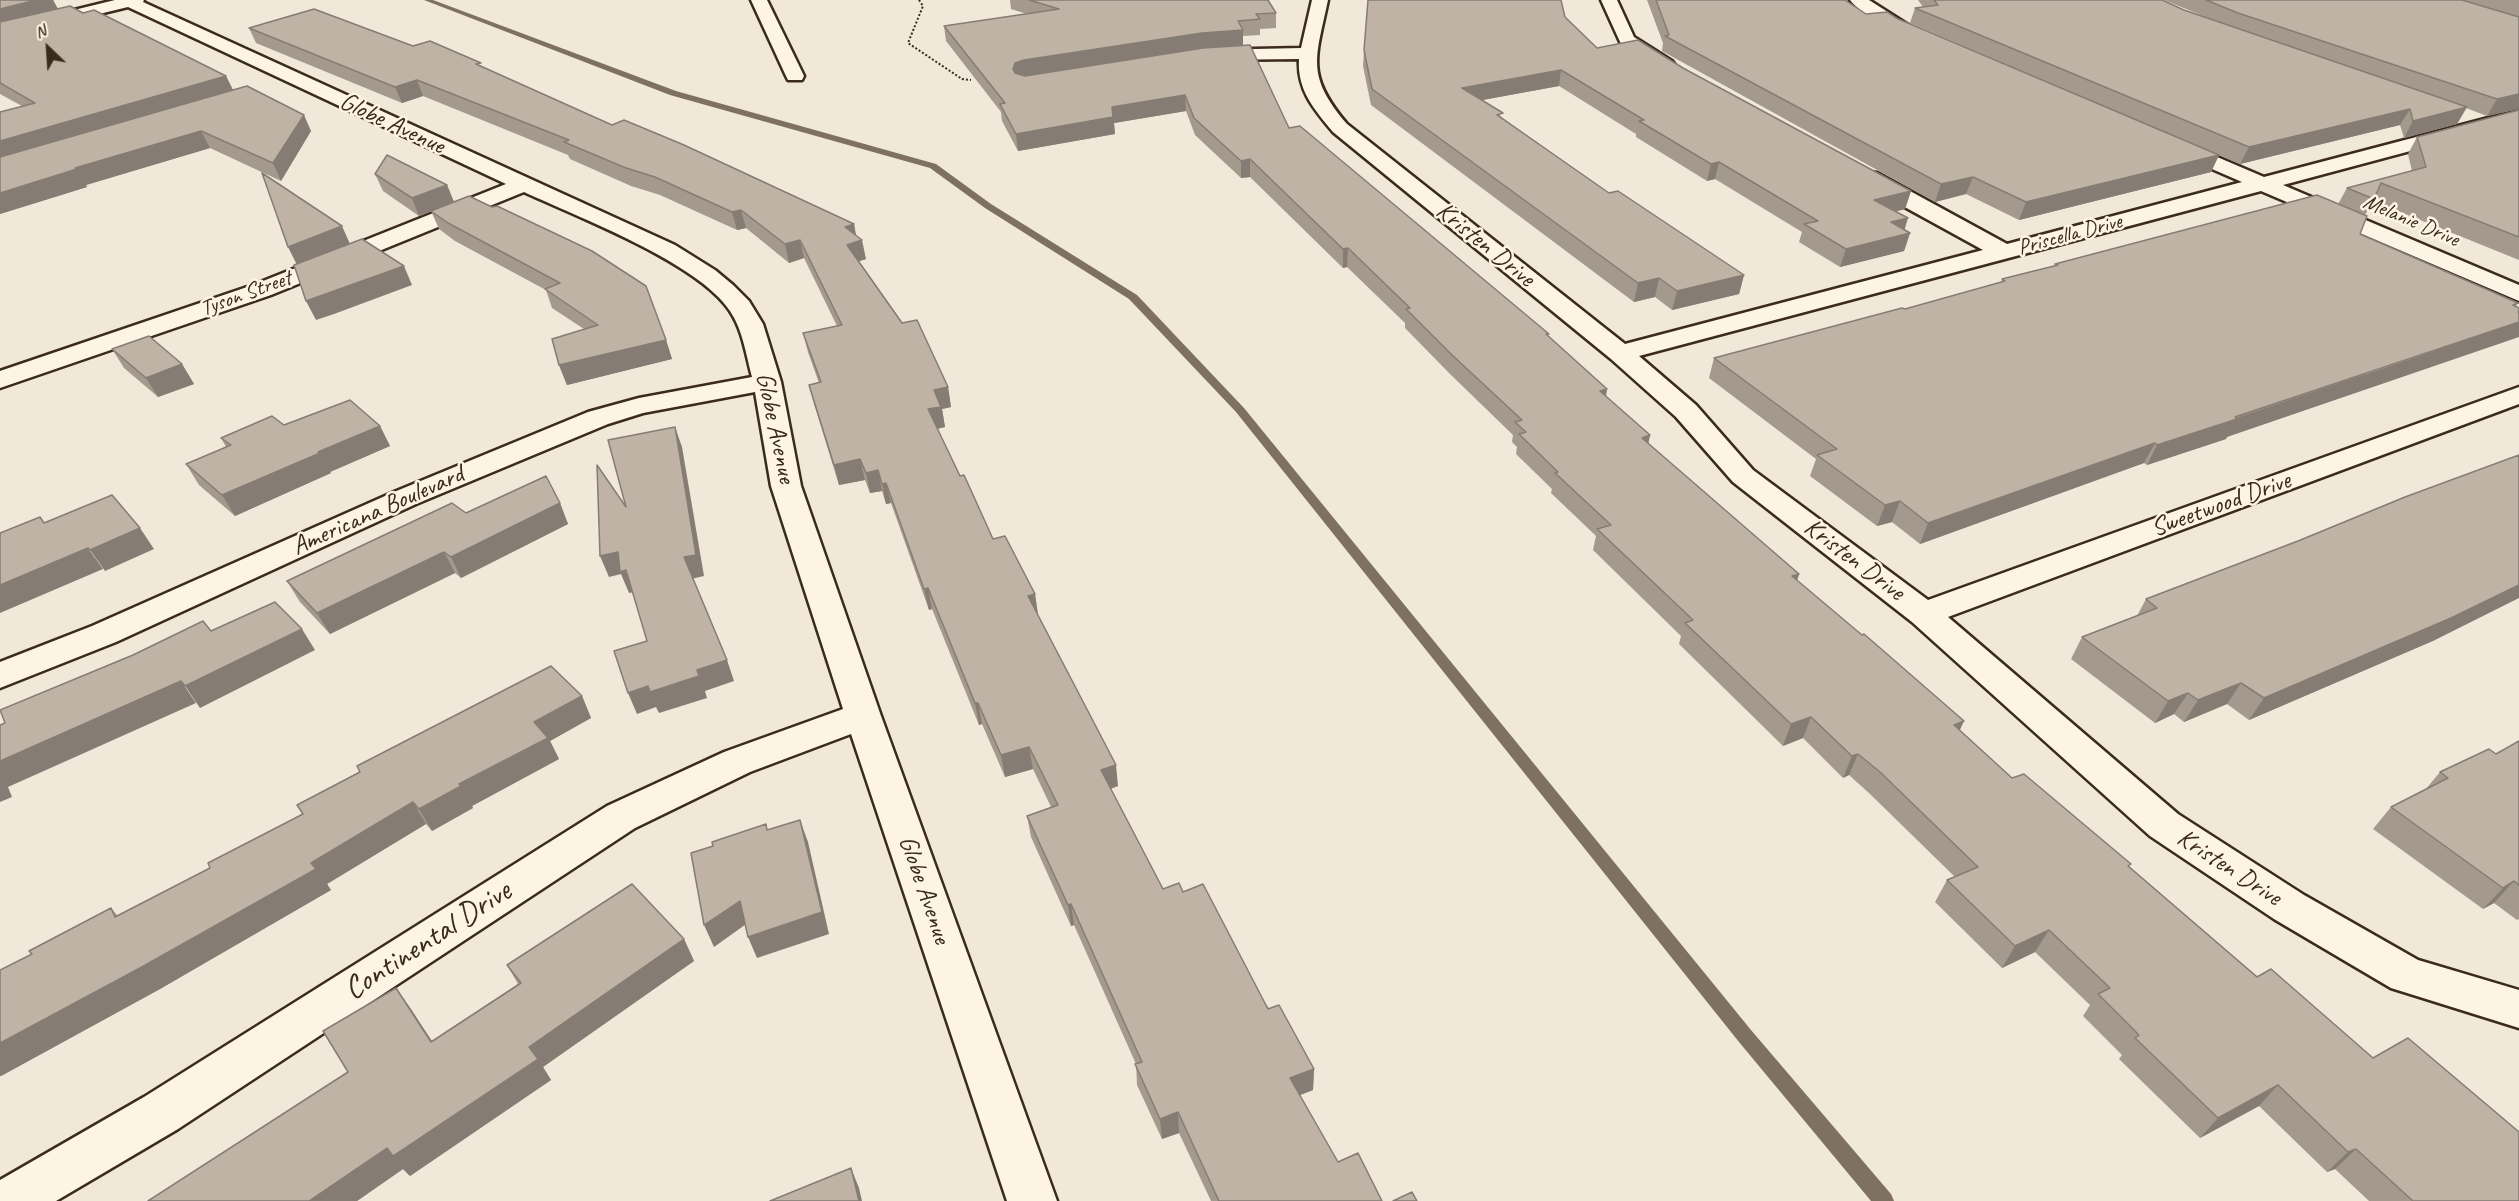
<!DOCTYPE html>
<html>
<head>
<meta charset="utf-8">
<style>
	body { margin:0 }
	#map { position:relative; width:2519px; height:1201px; overflow:hidden; background:#f0e9d9; font-family:Caveat,sans-serif }
	canvas { display:block }
	.north { position:absolute; left:18px; top:18px; width:60px; height:60px; -webkit-text-stroke:4px #fcf5e5; paint-order:stroke; rotate:335deg; font-size:16px; font-weight:700; line-height:24px; text-align:center; color:#3b2a1e }
	.north::after { content:''; display:block; margin:auto; width:21px; height:27px; background:#3b2a1e; clip-path:polygon(50% 0,100% 100%,50% 72%,0 100%) }
</style>
</head>
<body>
<div id="map">
<canvas width="2519" height="1201"></canvas>
<div class="north">N</div>
</div>
<script>
const ctx = document.querySelector('canvas').getContext('2d');
ctx.lineJoin = 'round';
function fillPath(path, color) { ctx.fillStyle = color; ctx.fill(path, 'evenodd'); }
function trace(path, color, width, dash) { ctx.strokeStyle = color; ctx.lineWidth = width; ctx.lineCap = dash ? 'butt' : 'round'; ctx.setLineDash(dash || []); ctx.stroke(path); }
function label(font, color, halo, rows, align = 'center') {
  ctx.font = font + ' Caveat,sans-serif'; ctx.lineWidth = 5; ctx.setLineDash([]); ctx.textBaseline = 'middle'; ctx.strokeStyle = halo; ctx.fillStyle = color; for (const [text, x, y, turn = 0] of rows) {
    ctx.save(); ctx.translate(x, y); ctx.rotate((+turn || 0) * Math.PI / 180); ctx.textAlign = isNaN(turn) ? turn : align; if (halo) ctx.strokeText(text, 0, 0); ctx.fillText(text, 0, 0); ctx.restore();
  }
}
fillPath(new Path2D(`
	M424 0H433L676 91 936 164 991 204 1137 295 1244 408 1751 1030 1891 1194 1894 1201H1871L1739 1042 1236 412 1129 299 985 208 930 168 670 95Z`), '#7e7163');
const street = new Path2D(`
	M115 0H144L143 2 675 245 715 270 733 285 749 301 763 324 781 382 801 486 881 716 1057 1201H1007L851 734 750 772 635 828 178 1129 56 1201H0V1180L144 1097 607 806 724 752 843 709 771 486 755 392 643 413 608 424 416 504 116 642 0 688V662L92 626 394 492 588 412 639 398 752 377C746 355 743 330 730 311 699 263 578 217 524 192L271 295 0 388V371L253 285 506 184 128 7 0 38V28Z
	M751 0H767L804 76 802 80H788L786 76Z
	M1312 0H1328C1316 58 1305 75 1347 124L1625 344 1983 250 1861 183 1858 178 1861 173 1869 172 1877 173 2007 244 2242 182 2168 150 2165 146 2168 142 2175 140 2182 142 2264 177 2519 110V122L2283 185 2519 285V301L2261 191 1639 356 1696 405 1753 470 1928 600 2519 387V404L1948 617 2178 814 2304 895 2418 960 2519 990V1028L2391 988 2274 919 2150 836 1912 622 1733 482 1676 417 1611 359 1333 132C1314 109 1297 90 1299 59L1210 60 1204 59 1201 55 1204 51 1210 50 1301 48Z
	M1601 0H1617L1634 37 1672 61 1675 65 1672 69H1660L1621 44Z
	M1850 0H1869L1924 35 1921 39C1905 43 1860 13 1850 0Z`);
trace(street, '#3b2a1e', 5);
trace(new Path2D(`
	M919 0 923 6 908 43 962 79 971 80`), '#3b2a1e', 2, [2, 2]);
fillPath(street, '#fcf5e5');
fillPath(new Path2D(`
	M0 0H53L58 9 83 13 226 76 233 90 311 131 281 181 210 148 86 185 87 187 0 214V112L22 106 0 94Z
	M1010 0H1268L1276 13V28L1260 29V35L1243 36V45L1289 128 1549 337 1607 389 1606 397 1650 435 1648 443 1799 574 1797 581 2012 778 2130 867 2519 1201H2369L2335 1169 2327 1172 2259 1106 2200 1138 2119 1059 2122 1055 2083 1016 2090 1005 2035 952 2002 968 1935 902 1947 880 1955 877 1870 794 1849 775 1843 778 1803 738 1783 746 1679 644 1681 636 1593 550 1596 536 1551 493 1552 489 1516 454 1517 447 1512 442 1513 435 1450 374 1405 328V323L1347 267 1343 268 1250 177 1241 178 1195 135 1186 111 1114 123 1115 134 1018 151 1002 121 1001 112 946 41 944 26 1027 14 1011 9Z
	M1647 0H1845L1866 14 1896 18 2090 100 1910 23 1915 8 1923 7 1918 0H2162L2184 10 2213 20 2164 0H2519V109L2487 116 2466 108 2457 124 2404 138 2400 125 2240 164 2219 155 2211 172 2019 220 1966 194 1935 202 1662 51 1663 43Z
	M1565 17 1597 48 1683 68 1911 191 1905 209 1895 212 1904 230 1910 233 1904 251 1840 267 1799 242 1802 232 1715 179 1707 181 1636 137V134L1559 86 1482 100 1503 118 1609 193 1744 275 1739 294 1672 310 1655 297 1634 302 1371 105 1363 66 1364 50Z
	M249 28 413 46 483 68 612 125 854 224 856 235 866 259 859 261 948 387 951 407 942 409 945 427 937 429 960 476 993 539 1035 594 1038 615 1118 786 1111 789 1163 889 1183 892 1314 1069 1313 1090 1300 1095 1338 1162 1382 1201H1211L1179 1133 1162 1139 1137 1085 1136 1064 1074 925 1071 926 1031 837 1027 816 1051 807 1033 769 1005 777 982 724 979 725 932 609 929 610 891 503 886 504 882 491 870 493 865 480 839 485 814 404 809 385 819 383 808 352 803 333 837 326 804 258 789 263 746 228 737 230 660 195 631 186 570 159 568 155 423 96 402 103 256 43Z
	M2519 110V260L2373 201 2365 215 2360 234 2518 303 2516 306 2227 437 2226 439 2147 465 2144 463 1920 544 1892 522 1877 526 1810 476 1816 459 1709 378 1714 358 1905 309 2001 282 2002 279 2054 266 2055 264 2338 204 2347 188 2412 171 2408 154 2417 137Z
	M375 174 447 185 454 202 666 340 672 359 567 385 559 365 584 329 552 308 546 290 455 241 439 229 431 211 419 216 383 191Z
	M112 349 182 364 194 384 158 397 124 368Z
	M284 425 380 426 390 446 330 472 331 473 235 516 199 485 186 464 226 447 221 438Z
	M560 503 568 524 461 578 455 573 330 634 300 602 287 581 466 513Z
	M2146 599 2435 640 2249 720 2227 704 2184 722 2174 714 2155 723 2071 659 2082 637 2137 616Z
	M582 696 591 718 550 741 559 759 472 806 473 808 432 831 426 824 327 884 331 890 160 989 1 1076 32 954 111 908 118 916 210 868Z
	M2519 741V919L2517 920 2494 903 2483 909 2373 829 2391 807 2425 790 2440 772 2496 754Z
	M684 939 694 961 543 1067 551 1080 410 1176 403 1169 357 1201H148L348 1072 396 988 432 1041 518 984 507 965Z`), '#a39a8d');
fillPath(new Path2D(`
	M36 0H53L59 11 0 26V9Z
	M1243 30V46L1017 79 1013 69 1015 63 1024 60 1202 33Z
	M1561 70 1559 86 1461 104 1462 88Z
	M226 76 234 92 0 161V141Z
	M417 80 423 96 402 103 395 87Z
	M2519 94V109L2487 116 2497 99Z
	M1185 95 1186 111 1114 123 1115 134 1018 151 1016 134 1112 107Z
	M2467 107 2457 124 2404 138 2413 121Z
	M2410 109 2400 125 2240 164 2249 147Z
	M304 115 311 131 281 181 273 163Z
	M201 131 210 148 86 185 87 187 0 214V193L75 168Z
	M2219 155 2211 172 2019 220 2026 202Z
	M1250 159V177L1241 178V161Z
	M1719 162 1715 179 1707 181 1711 164Z
	M1973 177 1966 194 1935 202 1941 184Z
	M447 185 454 202 419 216 412 198Z
	M1911 191 1905 209 1868 218 1874 200Z
	M741 210 746 228 737 230 732 212Z
	M1908 218 1903 235 1910 233 1904 251 1840 267 1846 249 1891 222Z
	M854 224 857 242 862 240 866 259 851 264 845 227Z
	M342 226 350 244 297 265 288 247Z
	M800 240 804 258 789 263 785 244Z
	M1348 248 1347 267 1343 268V249Z
	M404 266 412 285 334 314 316 320 306 301Z
	M1744 275 1739 294 1672 310 1677 291Z
	M1659 278 1655 297 1634 302 1638 283Z
	M2519 322V337L2227 437 2226 439 2147 465 2157 445Z
	M666 340 672 359 567 385 559 365Z
	M182 364 194 384 158 397 146 378Z
	M948 387 951 407 942 409 945 427 932 430 928 409 934 390Z
	M1607 389 1603 409 1600 391Z
	M380 426 390 446 330 472 331 473 235 516 222 495 318 452Z
	M675 427 682 447 704 576 691 579 684 557Z
	M1650 435 1646 455 1642 438Z
	M2155 443 2144 463 1920 544 1928 523Z
	M860 459 865 480 839 485 834 465Z
	M878 470 882 491 870 493 866 473Z
	M886 483 891 503 886 504 882 484Z
	M1900 501 1892 522 1877 526 1885 505Z
	M560 503 568 524 461 578 451 557Z
	M140 528 154 549 105 571 90 550Z
	M88 548 103 569 0 613V585Z
	M444 552 455 573 330 634 317 613Z
	M618 552 634 592 629 593 621 574 609 577 600 556Z
	M1799 574 1792 595V576Z
	M2519 585V598L2435 640 2249 720 2264 698Z
	M928 588 932 609 929 610 924 589Z
	M1035 594 1038 615 1031 617 1028 596Z
	M302 629 315 650 200 708 185 686Z
	M727 660 734 681 705 691 707 698 659 713 656 707 637 714 628 693Z
	M181 681 196 703 8 787 12 797 0 802V761Z
	M2241 683 2227 704 2184 722 2198 700Z
	M2188 693 2174 714 2155 723 2168 701Z
	M582 696 591 718 550 741 559 759 472 806 473 808 432 831 419 809 459 784 534 722Z
	M975 703H978L982 724 979 725Z
	M1811 717 1803 738 1783 746 1791 724Z
	M1964 721 1954 743V725Z
	M1029 747 1033 769 1005 777 1001 755Z
	M1858 754 1849 775 1843 778 1852 756Z
	M1116 765 1118 786 1103 791 1101 770Z
	M413 802 426 824 327 884 331 890 160 989 1 1076H0V1043Z
	M800 820 808 842 829 934 757 958 748 937Z
	M2514 881 2494 903 2483 909 2503 888Z
	M740 901 749 922 714 947 704 925Z
	M1071 904 1074 925 1071 926 1068 905Z
	M2049 930 2035 952 2002 968 2015 946Z
	M684 939 694 961 543 1067 551 1080 410 1176 403 1169 357 1201H309L529 1047Z
	M396 988 411 1009 446 1063 431 1042Z
	M1314 1069 1313 1090 1290 1099V1078Z
	M2278 1085 2259 1106 2200 1138 2218 1118Z
	M1178 1112 1179 1133 1162 1139 1160 1119Z
	M2356 1149 2335 1169 2327 1172 2348 1152Z
	M851 1168 859 1188 862 1201H859Z`), '#857d73');
const building = new Path2D(`
	M0 0H36L0 9Z
	M1029 0H1268L1276 13 1256 14 1260 19 1238 21 1243 30 1202 33 1024 60 1015 63 1013 69 1015 73 1025 76 1203 48 1250 45 1289 128 1300 126 1549 334H1546L1607 389 1600 391 1650 435 1642 438 1799 574 1792 576 1862 635 1864 634 1964 721 1954 725 2012 778 2024 774 2131 864 2128 866 2257 977 2271 969 2373 1058 2408 1038 2519 1132V1201H2413L2356 1149 2348 1152 2278 1085 2218 1118 2135 1038 2139 1035 2098 994 2110 988 2049 930 2015 946 1947 880 1978 867 1880 772 1858 754 1852 756 1811 717 1791 724 1685 623 1693 620 1597 529 1611 525 1555 473 1558 472 1519 434 1526 432 1515 422 1522 420 1452 355 1406 309 1410 308 1348 248 1343 249 1250 159 1241 161 1194 118 1185 95 1112 107 1113 117 1016 134 1000 104 1005 103 944 26 1059 9Z
	M1368 0H1561L1565 17 1597 48 1638 40 1683 68 1911 191 1874 200 1908 218 1891 222 1910 233 1846 249 1804 224 1818 221 1719 162 1711 164 1639 121 1644 120 1561 70 1462 88 1503 113 1497 115 1609 193 1618 191 1744 275 1677 291 1659 278 1638 283 1372 89 1364 50Z
	M1656 0H1845L1866 14 1887 12 1896 18 2219 155 2026 202 1973 177 1941 184 1665 36 1669 35Z
	M1934 0H2162L2184 10 2467 107 2413 121 2410 109 2249 147 1915 8 1938 5Z
	M2206 0H2462L2519 17V94L2497 99 2238 13Z
	M70 6 83 13 94 10 226 76 0 141V112L35 103 0 83V22Z
	M314 9 413 46 430 41 481 63 476 64 612 125 624 120 684 145 854 224 845 227 862 240 847 245 902 323 917 320 948 387 934 390 941 407 928 409 960 476 964 475 993 539 1005 536 1035 594 1028 596 1116 765 1101 770 1163 889 1179 883 1183 892 1203 884 1268 1009 1279 1005 1314 1069 1290 1078 1338 1162 1358 1153 1382 1201H1219L1178 1112 1160 1119 1135 1064 1142 1062 1071 904 1068 905 1027 816 1058 805 1029 747 1001 755 978 703H975L928 588 924 589 886 483 882 484 878 470 866 473 860 459 834 465 809 385 821 382 803 333 842 325 800 240 785 244 741 210 732 212 655 177 626 168 564 142 569 140 417 80 395 87 249 28Z
	M247 86 304 115 273 163 201 131 75 168 77 169 0 193V157Z
	M2519 110V237L2381 183 2374 199 2347 188 2426 167 2417 137Z
	M387 155 447 185 412 198 375 174Z
	M262 173 342 226 288 247Z
	M2317 195 2367 216 2360 234 2518 303 2513 305 2519 308V312H2518H2519V322L2235 417 2237 419 2157 445 2155 443 1928 523 1900 501 1885 505 1817 455 1837 449 1714 358 1902 308 1905 309 2005 281 2002 279 2058 265 2055 264Z
	M469 196 492 207 497 206 592 251 646 286 666 340 559 365 552 339 598 325 545 289 560 283 448 223 431 211Z
	M362 239 404 266 306 301 294 265Z
	M149 336 182 364 146 378 112 349Z
	M350 400 380 426 318 452 320 453 222 495 186 464 231 445 221 438 272 416 284 425Z
	M675 427 696 555 684 557 727 660 697 670 699 676 650 692 648 686 628 693 614 651 647 641 626 570 620 572 618 552 600 556 597 465 626 507 608 440Z
	M2519 455V585L2451 618 2264 698 2241 683 2198 700 2188 693 2168 701 2082 637 2157 608 2146 599 2298 541 2405 497Z
	M546 476 560 503 451 557 444 552 317 613 287 581 452 503 466 513Z
	M112 495 140 528 90 550 88 548 0 585V533L40 517 44 523Z
	M275 602 302 629 185 686 181 681 0 761V725L5 723 0 710 133 655 203 621 211 631Z
	M551 666 582 696 534 722 548 738 459 784 461 786 419 809 413 802 311 863 316 869 140 968 0 1043V970L32 954 29 951 111 908 115 917 210 868 208 863 303 814 297 805 360 772 357 766Z
	M2519 741V885L2514 881 2503 888 2391 807 2448 778 2440 772 2489 749 2496 754Z
	M800 820 822 912 748 937 740 901 704 925 691 853 713 846 712 842 766 824 767 830Z
	M632 884 684 939 529 1047 538 1059 393 1156 387 1148 309 1201H148L348 1072 323 1031 396 988 431 1042 521 983 507 965Z
	M851 1168 859 1201H770Z
	M1412 1192 1417 1201H1393Z`);
fillPath(building, '#beb3a4');
trace(building, '#857d73', 1.5);
label('22px', '#3b2a1e', '#fcf5e5', [
	["Melanie Drive",2411,221,23],
	["Priscella Drive",2070,235,-15],
	["Tyson Street",246,294,-20]
]);
label('26px', '#3b2a1e', '#fcf5e5', [
	["Globe Avenue",392,124,25],
	["Kristen Drive",1485,245,39],
	["Globe Avenue",775,428,78],
	["Sweetwood Drive",2221,505,-20],
	["Americana Boulevard",378,511,-24],
	["Kristen Drive",1854,560,37],
	["Kristen Drive",2229,868,33],
	["Globe Avenue",924,890,71]
]);
label('32px', '#3b2a1e', '#fcf5e5', [
	["Continental Drive",428,941,-33]
]);
</script>
</body>
</html>
